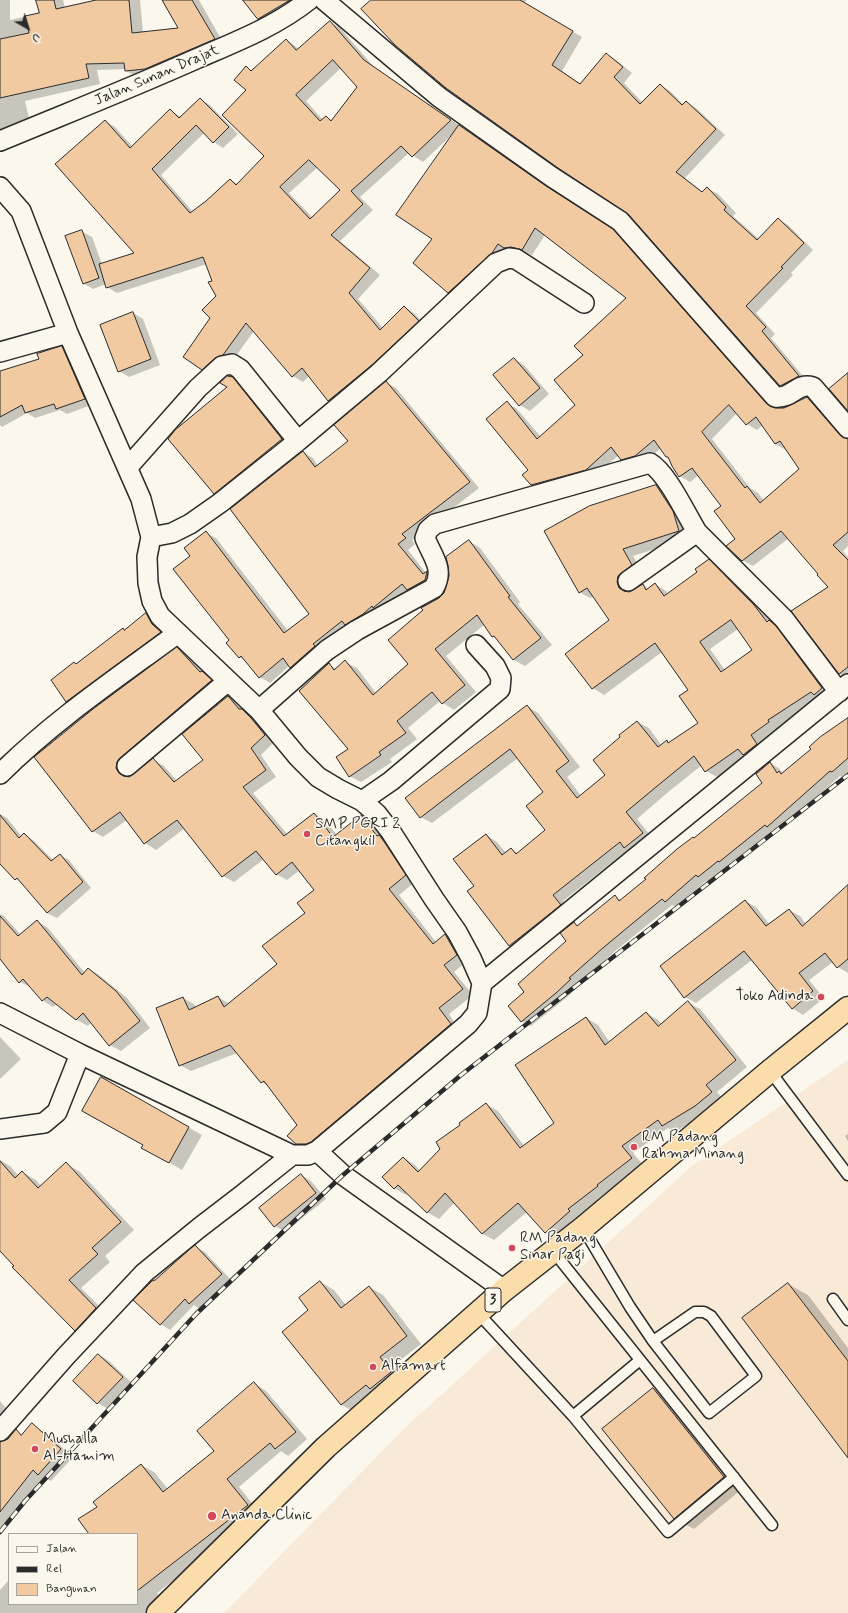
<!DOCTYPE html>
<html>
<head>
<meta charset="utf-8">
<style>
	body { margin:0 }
	#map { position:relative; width:848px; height:1613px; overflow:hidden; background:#fbf7ec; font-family:Mynerve,sans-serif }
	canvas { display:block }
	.legend { position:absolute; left:8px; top:1533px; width:130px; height:72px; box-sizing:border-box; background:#fbf7ec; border:1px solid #a8a59f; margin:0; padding:5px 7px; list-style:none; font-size:12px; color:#2b2b2b }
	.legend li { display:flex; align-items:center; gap:8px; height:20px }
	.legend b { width:20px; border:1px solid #a8a59f }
	.north { position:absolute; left:8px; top:8px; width:40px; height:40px; -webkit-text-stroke:3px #fbf7ec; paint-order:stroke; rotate:141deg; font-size:11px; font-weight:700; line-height:16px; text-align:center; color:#2b2b2b }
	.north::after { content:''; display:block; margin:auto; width:14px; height:18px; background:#2b2b2b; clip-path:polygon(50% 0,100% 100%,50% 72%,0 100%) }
</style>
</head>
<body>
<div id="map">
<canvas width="848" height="1613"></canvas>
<ul class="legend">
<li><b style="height:5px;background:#fbf7ec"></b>Jalan</li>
<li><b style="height:5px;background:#2b2b2b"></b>Rel</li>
<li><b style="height:11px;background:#f1caa1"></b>Bangunan</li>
</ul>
<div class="north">U</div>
</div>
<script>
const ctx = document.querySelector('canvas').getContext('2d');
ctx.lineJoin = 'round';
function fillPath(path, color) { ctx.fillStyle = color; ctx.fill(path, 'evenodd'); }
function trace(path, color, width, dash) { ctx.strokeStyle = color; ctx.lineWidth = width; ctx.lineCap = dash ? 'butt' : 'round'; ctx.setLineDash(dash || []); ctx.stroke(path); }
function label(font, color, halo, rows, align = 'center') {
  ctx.font = font + ' Mynerve,sans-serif'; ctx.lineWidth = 3; ctx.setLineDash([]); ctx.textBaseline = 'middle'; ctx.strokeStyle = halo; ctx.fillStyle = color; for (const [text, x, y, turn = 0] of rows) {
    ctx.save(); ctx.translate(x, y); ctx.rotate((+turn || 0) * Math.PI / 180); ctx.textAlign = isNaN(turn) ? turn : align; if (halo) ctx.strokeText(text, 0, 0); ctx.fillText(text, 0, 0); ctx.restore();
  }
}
fillPath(new Path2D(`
	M848 1060V1613H224L405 1428 692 1166Z`), '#f8ead6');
fillPath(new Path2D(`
	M0 0H10V20L40 13 37 0H63L65 8 93 2V0H140L143 33 180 28 163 0H199L225 46 138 77 126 71V69L97 70 100 84 25 101 31 127 0 132Z
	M244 0H308L269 24 259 18Z
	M373 0H527L524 3 582 37 562 71 581 84 606 54 616 60 632 73 624 83 643 103 660 85 670 91 684 105 686 102 696 108 725 135 685 178 703 192 707 188 718 194 736 213 733 216 759 239 778 219 788 225 813 250 791 273 793 275 756 313 775 334 771 338 808 382 791 391 780 385 629 213Z
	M330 22 340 28 374 67 470 133 556 193 623 236 775 409H784L807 398 818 404 848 439V546L843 551 848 557V679L841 675 793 611 830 587 789 538 753 566 742 560 737 540 722 506 699 475 690 482 680 476 670 458 661 448 646 461 632 465 622 459 619 455 596 475 542 491 531 485 529 470 507 403 517 409 541 437 577 405 585 355 628 298 545 235 532 255 521 252 459 298 449 292 433 239 458 129 423 162 409 153 360 197 373 210 340 241 380 275 358 299 383 328 404 307 414 313 428 327 339 406 329 400 309 376 303 382 293 376 254 331 233 360 212 375 202 369 217 297 207 264 117 293 107 287 106 284 93 289 83 283 81 231 92 237 102 264 136 253 105 121 115 127 133 147 170 110 181 117 200 99 210 105 238 134 223 148 214 142 204 133 161 175 193 212 207 202 230 180 238 184 266 156 247 90 246 67 252 71 287 40 299 49ZM341 68 358 87 333 121 327 117 323 120 306 101ZM318 167 342 190 313 218 289 193ZM737 413 747 424 757 430 763 425 775 444 786 450 787 449 801 469 764 501 758 493 750 488 712 439Z
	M133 313 143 319 160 365 129 377 119 371Z
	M62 347 72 353 94 404 67 414 60 410 35 418 27 413 2 427 0 425V373L40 360Z
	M514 359 524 365 549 394 530 411 520 405Z
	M230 377 250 388 301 451 234 505 214 493Z
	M386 382 396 388 479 488 412 540 415 544 408 550 426 573 437 578 301 673 290 665 270 683 260 677 246 661 239 657 191 556 206 533 216 538 288 631 310 614 303 453 313 458 318 466 349 441Z
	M656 486 667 492 690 538 633 556 642 571 628 589 629 593 643 585 649 589 655 584 666 591 668 594 698 572 709 560 720 567 765 612 773 623 781 627 833 695 821 698 778 727 780 729 761 742 768 751 747 756 717 777 706 771 702 765 667 793 637 819 654 840 636 853 629 849 563 901 571 911 521 952 510 946 468 891 475 886 486 835 497 842 506 853 511 850 518 853 547 831 544 792 518 758 432 823 421 817 527 706 538 713 580 767 567 777 581 796 607 775 637 722 649 728 662 746 667 742 670 743 699 723 689 691 662 652 604 695 593 688 567 654 611 621 594 597 590 598 579 592ZM738 629 754 650 725 670 710 649Z
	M469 541 480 548 520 602 518 604 552 645 525 666 514 660 497 638 493 636 485 624 446 656 476 692 454 710 440 701 408 728 417 739 390 759 392 762 361 782 349 776 350 749 329 664 336 669 345 662 357 668 376 693 410 664 440 598 445 593Z
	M146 614 156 620 170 638 77 707 67 701 77 665 123 629 124 630Z
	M177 649 188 655 208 675 222 687 126 774 128 778 153 760 164 766 177 781 204 760 228 697 238 703 275 741 261 755 276 777 253 793 288 835 314 814 325 820 337 835 361 816 372 822 416 881 399 895 436 942 445 935 455 941 467 961 454 972 473 995 449 1014 460 1031 308 1150 297 1143 298 1125 269 1087 262 1082 237 1053 191 1071 180 1065 183 998 194 1004 196 1008 218 997 230 1004 278 964 307 913 315 890 300 870 287 880 276 874 264 859 234 882 223 876 185 828 156 850 145 843 127 820 103 837 93 831 36 757Z
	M848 722V773L842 777 840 776 778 832 775 830 730 867H728L708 882 706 881 675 907 672 905 614 952 579 984 580 985 566 998 531 1026 521 1021 526 992 568 942 574 923 578 926 615 896 621 900 763 783 770 763 780 769 783 774Z
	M0 814 7 818 22 837 24 835 33 840 53 860 60 855 69 860 91 888 57 918 47 913 23 883 16 879 0 863Z
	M848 886V973L838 967 833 962 809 980 824 998 803 1015 792 1008 752 960 696 1003 685 997 745 901 756 907 770 925 789 910 800 916 806 924Z
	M0 914 4 916 21 935 37 921 48 928 85 973 89 969 99 975 127 998 150 1028 121 1051 110 1045 91 1022 88 1026 77 1020 57 1004 53 1007 42 1000 32 988 20 982 0 959Z
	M688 1003 700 1009 747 1067 717 1092 723 1099 706 1113 675 1132 668 1128 633 1153 643 1165 608 1192 609 1193 579 1216 581 1218 557 1239 546 1233 527 1212 494 1240 483 1234 455 1202 439 1219 427 1212 408 1193 406 1195 394 1188 404 1158 415 1165 421 1171 461 1125 486 1104 498 1111 524 1146 555 1123 586 1018 598 1025 610 1043 646 1013 658 1020 662 1024Z
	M0 1037 21 1059 0 1079Z
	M102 1079 202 1135 182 1170 143 1147 144 1145Z
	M848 1134V1141L845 1136Z
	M0 1160 10 1166 19 1176 22 1172 36 1180 41 1186 66 1164 79 1171 134 1230 105 1256 110 1262 81 1288 109 1316 88 1338 75 1330 0 1249Z
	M301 1175 311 1181 326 1199 285 1232 275 1226Z
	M195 1247 205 1252 231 1280 200 1309 194 1305 170 1330 160 1324 155 1281Z
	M320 1282 334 1290 346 1305 369 1287 383 1295 421 1344 393 1366 404 1380 356 1413 342 1405 283 1332 310 1310Z
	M788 1284 808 1295 848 1348V1456Z
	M99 1355 109 1361 132 1383 108 1409 98 1403 74 1381Z
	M254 1383 266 1391 307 1439 288 1456 281 1451 239 1487 260 1513 157 1593 166 1606 160 1613H0V1590L9 1580V1604H137V1534H90L98 1507 141 1465 154 1472 168 1489 216 1451Z
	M653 1389 673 1401 743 1488 694 1529 674 1518Z
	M0 1401 15 1419 1 1437 2 1442 0 1444Z
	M35 1427 47 1434 73 1457 51 1481 45 1478 5 1527 3 1526 0 1529V1472Z`), '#0003');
const building = new Path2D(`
	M36 0H54L56 9 96 0H129L132 33 178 28 162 0H192L215 39 145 69 125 71 124 63 86 64 89 78 0 98V39L29 33 25 16 39 13Z
	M243 0H290L258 19Z
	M371 0H520L573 31 552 65 580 84 606 53 623 67 614 77 640 104 660 84 682 105 686 101 716 129 676 172 702 192 707 187 726 207 724 210 757 240 778 218 804 243 781 267 783 268 746 306 766 327 762 331 799 376 780 386 628 214 558 168 446 88 395 45 361 9Z
	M330 21 364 60 451 120 412 157 401 146 351 191 363 204 331 235 370 268 349 293 380 330 404 306 419 321 372 365 328 401 302 368 292 377 246 323 223 355 215 358 202 370 183 357 210 318 202 310 216 296 208 282 212 281 203 257 106 288 99 264 134 253 55 164 105 120 130 148 170 109 179 118 200 98 229 127 213 143 196 125 152 169 190 213 206 201 230 179 236 185 264 156 222 115 246 90 234 80 246 66 251 71 286 39 296 50ZM333 60 357 87 331 121 326 116 320 121 296 95ZM309 160 340 190 310 219 280 187Z
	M459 125 546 186 613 229 767 404 775 408H784L807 397 840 435 848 439V532L833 545 848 560V667L839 674 791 611 828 587 817 575 818 574 781 531 742 561 726 546 735 539 714 511 721 506 692 468 679 477 672 466 668 457H666L654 440 635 456 621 460 611 447 586 470 531 485 522 475 528 470 486 419 507 401 537 439 575 405 554 380 583 355 574 346 626 298 535 228 522 250 511 247 504 248 498 244 492 253 448 293 413 263 432 239 396 215ZM729 405 746 425 756 417 775 444 780 441 799 469 760 503 747 486 745 488 702 432Z
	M82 230 99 278 83 284 65 236Z
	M133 312 151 359 118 372 100 325Z
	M62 346 85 399 56 409 54 404 25 413 22 405 0 417V371L39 359 37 354Z
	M514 358 540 388 519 406 493 375Z
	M848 373V411L829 389Z
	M227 376 233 377 282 439 214 494 168 439 175 430 227 387 220 383Z
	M386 381 470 482 402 534 406 538 398 544 423 574 427 571 425 580 407 590 402 584 373 608 372 606 363 614 345 625 342 621 313 644 315 646 290 668 283 658 259 678 241 656 239 658 226 643 229 640 173 569 190 556 184 548 206 531 284 633 309 614 230 509 303 451 315 467 348 441 334 425Z
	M656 485 673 511 679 531 623 549 632 565 618 576 617 582 619 588 624 591 629 592 643 584 646 590 655 583 664 596 697 572 695 569 709 559 754 605 767 622 769 620 776 626 822 688 814 695 811 692 768 720 769 722 751 735 757 744 743 755 738 749 705 772 694 756 656 787 626 812 643 833 624 848 620 842 553 895 561 905 509 946 467 891 474 886 453 859 486 834 502 855 511 848 516 854 545 830 526 806 543 792 510 749 420 818 405 798 527 705 569 761 556 771 577 798 605 775 593 760 620 737 619 735 637 721 658 747 667 740 668 743 698 723 679 696 688 690 655 643 592 689 565 654 609 620 587 588 579 593 544 531 589 506ZM731 620 752 650 721 672 700 642Z
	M469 540 510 596 508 597 541 638 513 660 494 636 492 637 477 615 435 649 465 685 442 704 432 692 397 721 406 733 379 752 381 755 349 777 336 757 348 749 299 691 329 663 334 670 345 660 373 695 408 664 388 640 423 610 421 608 439 598 444 593 449 576 448 566 446 557Z
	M146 613 152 624 161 632 66 702 51 680 74 662 76 664 123 628 124 630Z
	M177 647 200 672 202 671 212 680 120 758 117 762 116 768 119 773 124 776 129 777 153 758 174 782 203 760 182 734 228 696 239 709H242L251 718 265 735 251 748 266 770 243 787 284 836 314 813 333 837 361 815 377 836 379 835 385 843 406 875 389 889 433 944 445 934 457 955 444 965 463 989 439 1008 451 1024 311 1142 306 1144H296L287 1136 297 1125 264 1081 261 1083 230 1045 179 1066 156 1008 183 997 189 1010 218 996 224 1007 277 964 262 946 305 913 297 903 314 890 292 862 276 875 256 851 222 877 177 820 144 844 120 812 92 832 34 757 93 709Z
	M848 718V758L832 772 830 771 767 827 765 825 719 862 718 861 698 877 696 875 665 902 662 899 604 947 569 978 571 979 556 993 521 1022 508 1006 524 992 518 984 566 941 560 933 574 922 577 926 615 895 619 901 646 879 644 878 677 849 693 837 694 838 762 783 756 774 770 762 777 773 779 771 781 774 811 749 809 747 820 737Z
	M0 815 19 838 24 833 51 861 60 854 83 882 47 913 17 878 15 880 0 864Z
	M848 885V959L837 968 825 953 799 973 813 991 792 1009 744 951 684 998 660 966 745 900 766 926 789 909 802 926Z
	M0 916 18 936 37 920 82 975 88 968 116 991 140 1021 109 1046 83 1013 76 1020 47 997 42 1001 23 979 19 983 0 959Z
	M688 1001 736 1060 706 1085 712 1092 695 1106 662 1126 658 1120 622 1146 632 1158 597 1185 598 1186 568 1209 570 1211 545 1233 518 1203 482 1234 445 1193 427 1213 398 1185 394 1189 382 1177 403 1157 418 1172 440 1149 436 1142 460 1125 459 1123 486 1103 520 1148 554 1123 515 1065 586 1017 605 1045 646 1012 658 1026Z
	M101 1077 189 1127 169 1163 141 1148 143 1145 82 1111Z
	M0 1161 15 1178 22 1171 38 1188 66 1162 121 1222 92 1248 98 1254 69 1280 96 1308 75 1331 12 1267 14 1266 0 1251Z
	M301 1174 316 1193 274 1227 259 1208Z
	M195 1245 222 1274 189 1304 185 1299 160 1325 133 1300 152 1281 155 1280Z
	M320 1281 341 1308 369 1286 407 1336 380 1357 391 1372 370 1389 366 1385 341 1405 282 1332 308 1310 299 1298Z
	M788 1283 848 1361V1458L742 1318Z
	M98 1354 123 1377 97 1404 73 1381Z
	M254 1382 296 1432 275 1449 270 1443 227 1479 248 1505 137 1591V1534H89L78 1519 97 1507 93 1502 141 1464 163 1492 214 1451 197 1431Z
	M653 1388 724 1477 674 1519 602 1429Z
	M32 1423 61 1449 38 1475 33 1470 0 1512V1442L8 1439 16 1429 21 1435Z`);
fillPath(building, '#f1caa1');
trace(building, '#2b2b2b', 1);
const lane = new Path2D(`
	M770 1071 848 1175
	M583 1228 630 1307 653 1341 709 1413 756 1376 711 1316 704 1312H695L653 1341
	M553 1251 772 1525
	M833 1299 848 1320
	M478 1313 573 1416
	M640 1360 573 1416 668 1532 734 1477`);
const street = new Path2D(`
	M324 0 439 97 552 177 620 221 775 397C793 399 796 382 813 387L848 428
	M0 141C65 114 131 88 196 59 235 42 275 27 309 0
	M0 187 21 211 68 333 141 499 151 537 147 557 148 583 152 601 160 616 259 710 298 757 318 777 338 789 362 801 377 814 391 832 434 899 457 932 471 958 482 983 477 1013 468 1024 317 1151 308 1155H292L80 1054 0 1013
	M0 352 68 333
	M128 467 198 388 222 366 232 364 240 369 298 441
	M697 532 784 619 839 692
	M151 537 172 533 190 524 220 503 298 441 379 373 496 263 509 258 516 259 584 303
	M259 710 327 650 357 630 434 588C445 569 432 556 425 538L428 530 435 524 650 463C667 473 686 514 697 532L628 581
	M127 766 228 681
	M0 774C54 720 117 678 178 633
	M362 801 391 781 500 689 501 678 495 666 476 645
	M482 983 848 684
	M0 1129 44 1123 57 1112 80 1054
	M317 1151 343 1175 504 1290
	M0 1431 66 1356 144 1273 199 1228 242 1195 292 1155`);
const highway = new Path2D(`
	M158 1613 326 1447 504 1290 583 1228 770 1071 848 1008`);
trace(lane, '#2b2b2b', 13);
trace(street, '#2b2b2b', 22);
trace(highway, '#2b2b2b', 25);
trace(lane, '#fbf7ec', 10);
trace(street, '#fbf7ec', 19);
trace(highway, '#faddab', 22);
const rail = new Path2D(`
	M0 1532 25 1501 196 1314 343 1175 461 1075 848 775`);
trace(rail, '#2b2b2b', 4.5);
trace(rail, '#fbf7ec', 3, [9]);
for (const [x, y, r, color] of [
	[307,834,4,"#d1495b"],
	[821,997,4,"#d1495b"],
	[634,1147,4,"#d1495b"],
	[512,1248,4,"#d1495b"],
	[373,1367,4,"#d1495b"],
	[35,1449,4,"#d1495b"],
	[212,1516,5,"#d1495b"]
]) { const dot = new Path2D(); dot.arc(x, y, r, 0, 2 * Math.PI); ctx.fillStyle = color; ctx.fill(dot); trace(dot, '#fbf7ec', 1.5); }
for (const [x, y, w] of [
	[493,1300,16]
]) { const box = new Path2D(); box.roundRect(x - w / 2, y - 12, w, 24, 3); ctx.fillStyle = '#fbf7ec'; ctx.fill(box); trace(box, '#2b2b2b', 1); }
label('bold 14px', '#2b2b2b', null, [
	["3",493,1300]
]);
label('15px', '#2b2b2b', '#fbf7ec', [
	["Jalan Sunan Drajat",157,76,-23]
]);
label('15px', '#2b2b2b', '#fbf7ec', [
	["SMP PGRI 2",315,825],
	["Citangkil",315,842],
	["Toko Adinda",813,997,"right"],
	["RM Padang",642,1138],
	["Rahma Minang",642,1155],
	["RM Padang",520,1239],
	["Sinar Pagi",520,1256],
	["Alfamart",381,1367],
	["Mushalla",43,1440],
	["Al-Hamim",43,1457],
	["Ananda Clinic",221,1516]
], 'left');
</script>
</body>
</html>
